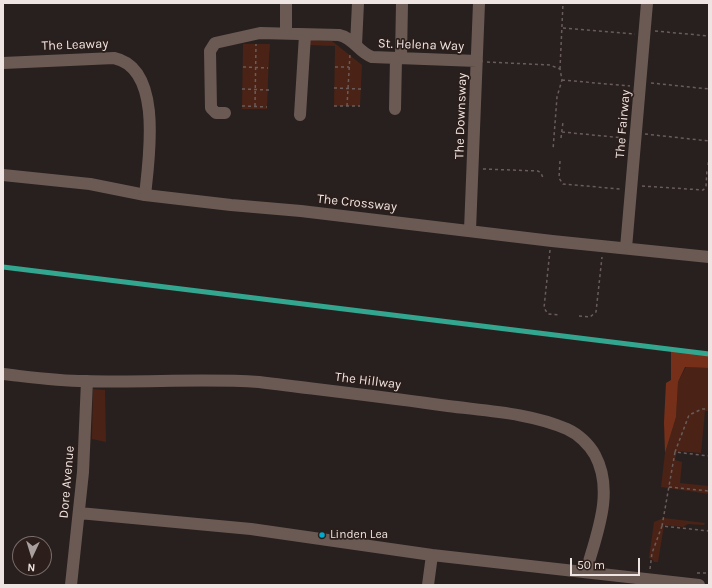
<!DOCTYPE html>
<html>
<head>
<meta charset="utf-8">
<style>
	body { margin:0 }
	#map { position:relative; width:712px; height:588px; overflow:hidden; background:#28201e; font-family:Karla,sans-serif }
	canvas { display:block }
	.frame { position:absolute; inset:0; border:4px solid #eee4e1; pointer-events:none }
	.north { position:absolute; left:12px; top:536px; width:40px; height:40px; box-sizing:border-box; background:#2c1e1a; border:1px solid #7a6d6a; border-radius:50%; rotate:184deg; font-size:11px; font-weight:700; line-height:16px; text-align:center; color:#eee4e1 }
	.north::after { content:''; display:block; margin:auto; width:14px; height:18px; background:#a99f9d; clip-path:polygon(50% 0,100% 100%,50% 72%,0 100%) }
	.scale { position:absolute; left:570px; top:558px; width:70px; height:18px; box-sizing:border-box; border:2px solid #eee4e1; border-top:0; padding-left:5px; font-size:12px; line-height:14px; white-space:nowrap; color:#eee4e1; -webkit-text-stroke:3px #2c1e1a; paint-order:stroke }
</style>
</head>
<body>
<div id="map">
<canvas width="712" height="588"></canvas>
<div class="frame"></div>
<div class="north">N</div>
<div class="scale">50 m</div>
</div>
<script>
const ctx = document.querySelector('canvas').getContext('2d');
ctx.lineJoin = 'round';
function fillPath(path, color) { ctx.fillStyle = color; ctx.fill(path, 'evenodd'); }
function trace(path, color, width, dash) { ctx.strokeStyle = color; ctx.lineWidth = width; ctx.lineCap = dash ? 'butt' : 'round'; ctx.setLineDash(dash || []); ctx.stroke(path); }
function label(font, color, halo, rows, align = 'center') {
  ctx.font = font + ' Karla,sans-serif'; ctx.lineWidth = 3.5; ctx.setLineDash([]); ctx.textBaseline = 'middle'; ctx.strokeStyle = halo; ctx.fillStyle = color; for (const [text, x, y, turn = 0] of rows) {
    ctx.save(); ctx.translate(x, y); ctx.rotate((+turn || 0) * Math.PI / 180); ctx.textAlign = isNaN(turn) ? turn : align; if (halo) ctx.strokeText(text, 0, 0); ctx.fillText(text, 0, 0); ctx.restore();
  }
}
fillPath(new Path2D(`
	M310 40 332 41 362 65 360 106H334L335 46 307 45Z
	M243 44H270C268 66 268 88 267 109H242Z
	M686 367 709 368V411H705L701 453 677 451 675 460 682 462 680 483 709 486V494L661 487 665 453 676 417 678 382Z
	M93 389 105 390 106 442 92 439Z
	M664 518 705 523 704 525 688 524 683 527 664 525 658 562H654L652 559 649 558 654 522Z`), '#4a2316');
fillPath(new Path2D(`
	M671 349 709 354V368L685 367 678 382 676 417 665 453 664 422 666 383 671 380Z`), '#763019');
trace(new Path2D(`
	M563 28 635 34
	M655 31 709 36
	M487 62 550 65 560 69 562 80 557 97 553 150
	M243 67 268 68
	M335 67H349
	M560 69 563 3
	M562 80 630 86
	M651 83 709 89
	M334 88 361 89
	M242 89 269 90
	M242 106 267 107
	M255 106 256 44
	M334 106H360
	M347 106 350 54
	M562 132 624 138
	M645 134 709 141
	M561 138 563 122
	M560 161 559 178 563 184 620 189
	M708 165 709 159
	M483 169 538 171 541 173 543 178
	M642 186 703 190 706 187 707 169
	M550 250 544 308 548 314 559 315
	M579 316 590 317 596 312 602 257
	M675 452 689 415 702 409H709
	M669 487 709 491
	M662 526 675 452 709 456
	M650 569 652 553 662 526 709 531
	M697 573H709`), '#695c5a', 1.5, [3, 3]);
trace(new Path2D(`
	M286 33V3
	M356 45 358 3
	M401 58 402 3
	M3 63 114 58C163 68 149 158 145 195
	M395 109 396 58
	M225 113H216L211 108 210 51 215 43 260 33 339 35C354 38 358 52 372 57L477 61
	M300 115 305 35
	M3 175 90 184 145 195 231 205 301 211 552 241 709 257
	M470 230 479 3
	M626 248 647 3
	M3 374C30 377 57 381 85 381 143 383 201 378 259 382 322 390 385 397 448 406 487 411 530 413 567 429 578 434 589 444 595 455 615 492 596 535 586 572
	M79 513 251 529 432 555 699 585
	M71 585 83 472 87 381
	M428 585 432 555`), '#6b5a54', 12);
trace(new Path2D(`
	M3 267 709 354`), '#33a690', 5);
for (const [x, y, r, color] of [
	[322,535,3.5,"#00a9ce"]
]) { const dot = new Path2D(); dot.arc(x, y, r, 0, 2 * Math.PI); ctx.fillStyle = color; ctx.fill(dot); trace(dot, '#2c1e1a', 1.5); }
label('12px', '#eee4e1', '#2c1e1a', [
	["Linden Lea",330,535]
], 'left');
label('13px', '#eee4e1', '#2c1e1a', [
	["The Leaway",75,45,-2],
	["St. Helena Way",421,45,2],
	["The Downsway",461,116,-88],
	["The Fairway",623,124,-85],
	["The Crossway",357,203,6],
	["The Hillway",368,381,7],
	["Dore Avenue",67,482,-85]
]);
</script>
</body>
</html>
